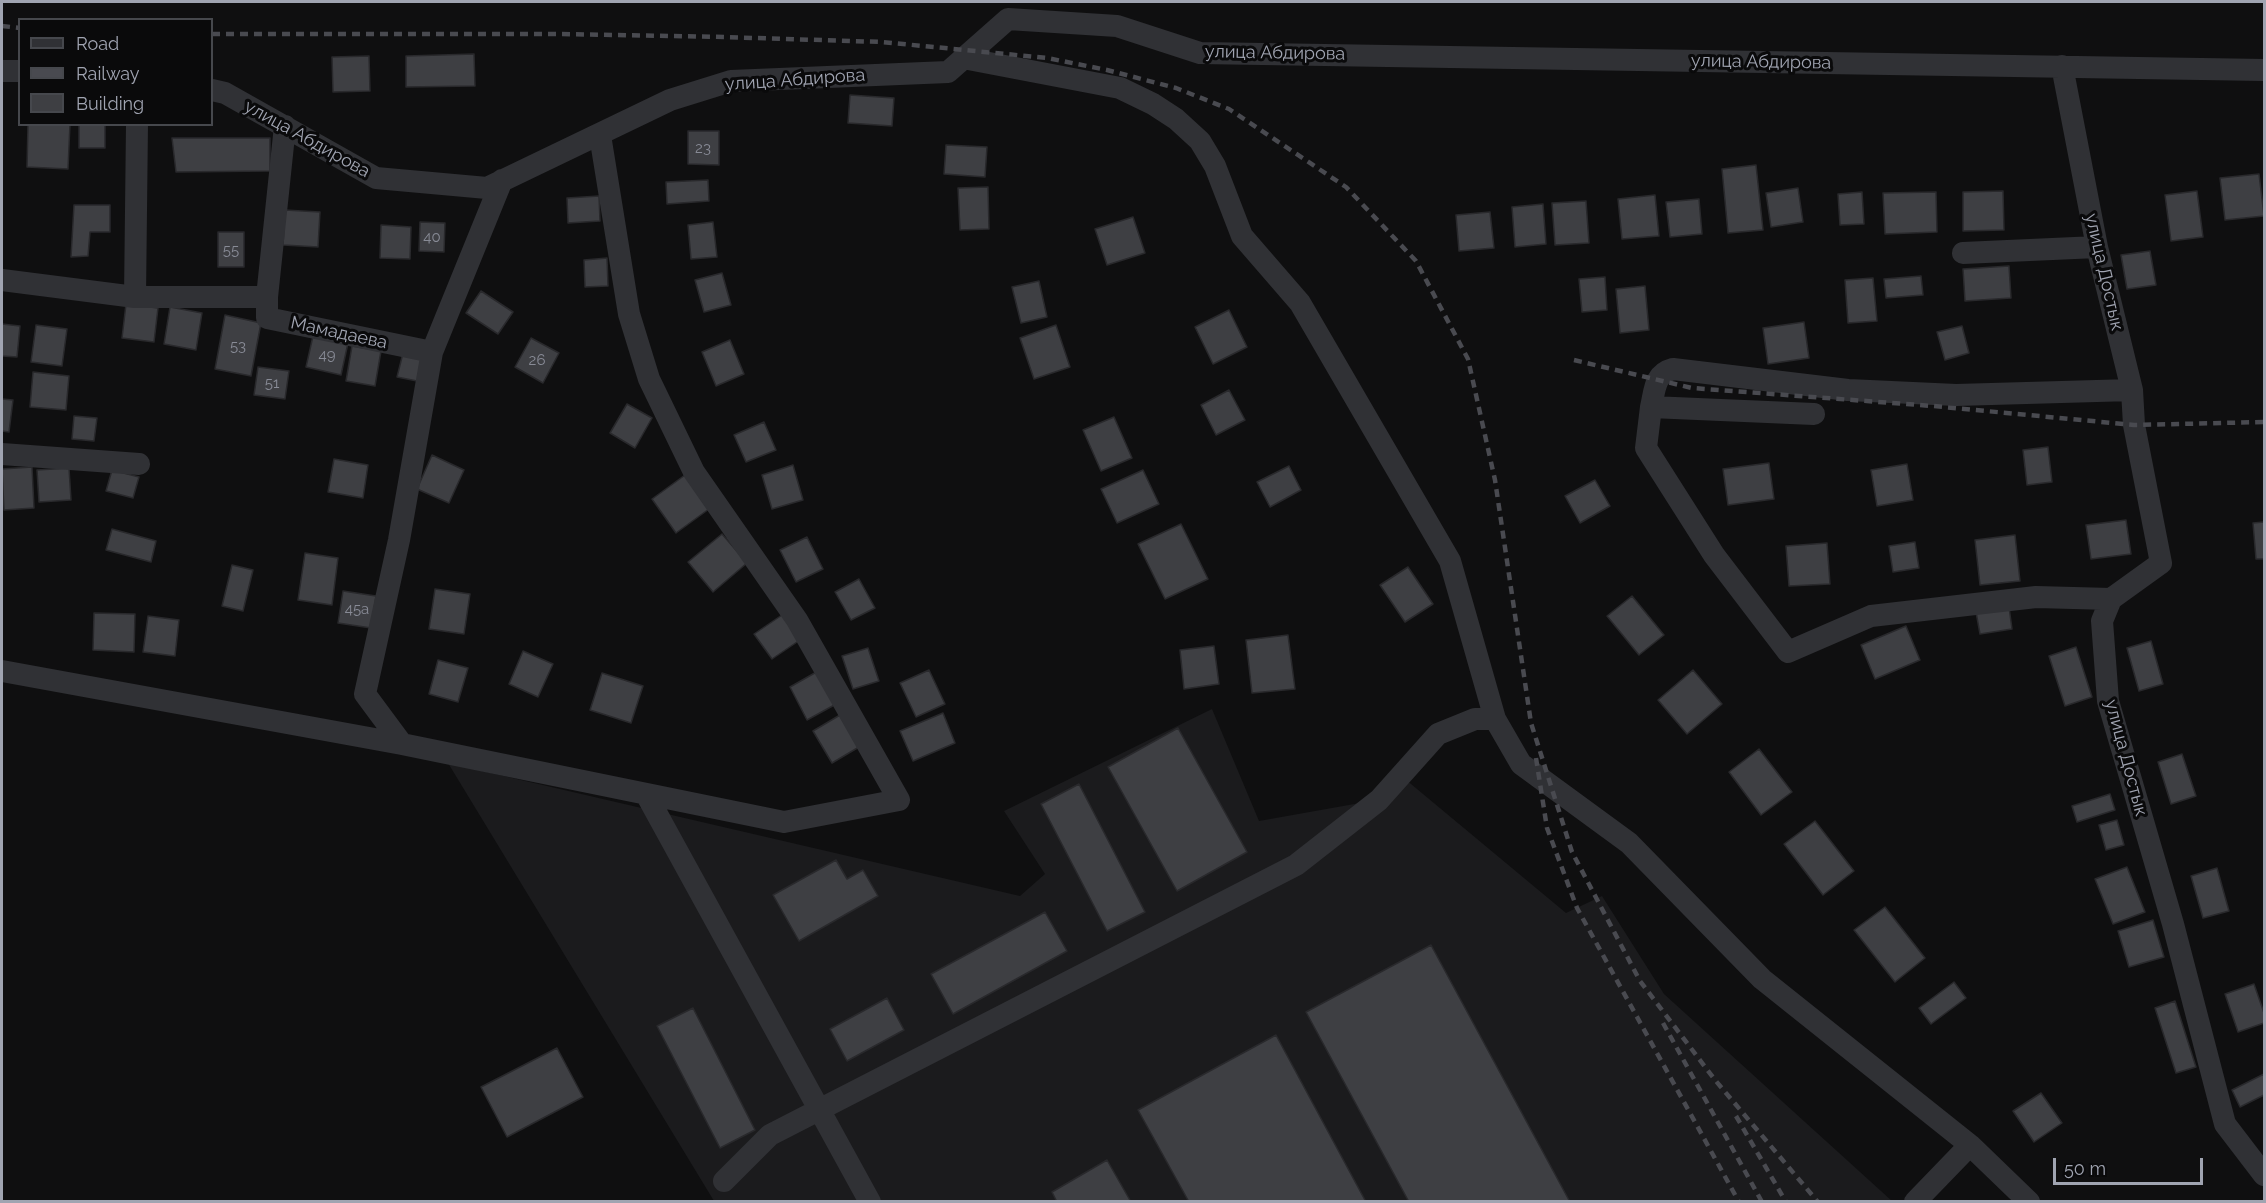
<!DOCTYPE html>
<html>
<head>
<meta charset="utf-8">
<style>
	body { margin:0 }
	#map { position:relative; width:2266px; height:1203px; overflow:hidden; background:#0f0f10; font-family:Raleway,sans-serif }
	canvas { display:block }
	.frame { position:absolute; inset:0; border:3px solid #a0a4b1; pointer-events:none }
	.legend { position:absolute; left:18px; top:18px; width:195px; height:108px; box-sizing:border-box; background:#0a0a0b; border:2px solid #46484d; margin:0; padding:8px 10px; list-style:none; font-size:18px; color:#a0a4b1 }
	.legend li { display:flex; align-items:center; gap:12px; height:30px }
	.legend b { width:30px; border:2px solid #46484d }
	.scale { position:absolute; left:2053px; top:1158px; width:150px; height:27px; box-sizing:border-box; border:3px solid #a0a4b1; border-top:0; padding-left:8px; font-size:18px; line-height:21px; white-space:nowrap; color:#a0a4b1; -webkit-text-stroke:4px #0a0a0b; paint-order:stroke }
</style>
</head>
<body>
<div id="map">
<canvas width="2266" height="1203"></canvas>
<div class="frame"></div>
<ul class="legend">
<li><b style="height:8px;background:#303135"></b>Road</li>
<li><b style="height:8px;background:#494a50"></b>Railway</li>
<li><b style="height:16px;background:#3e3f43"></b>Building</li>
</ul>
<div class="scale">50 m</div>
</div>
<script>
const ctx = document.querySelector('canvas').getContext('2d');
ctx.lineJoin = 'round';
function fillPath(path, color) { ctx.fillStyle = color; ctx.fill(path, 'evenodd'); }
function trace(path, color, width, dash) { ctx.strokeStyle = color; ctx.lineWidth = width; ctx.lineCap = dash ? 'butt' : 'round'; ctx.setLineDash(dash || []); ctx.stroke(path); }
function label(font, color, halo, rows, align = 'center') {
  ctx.font = font + ' Raleway,sans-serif'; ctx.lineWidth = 6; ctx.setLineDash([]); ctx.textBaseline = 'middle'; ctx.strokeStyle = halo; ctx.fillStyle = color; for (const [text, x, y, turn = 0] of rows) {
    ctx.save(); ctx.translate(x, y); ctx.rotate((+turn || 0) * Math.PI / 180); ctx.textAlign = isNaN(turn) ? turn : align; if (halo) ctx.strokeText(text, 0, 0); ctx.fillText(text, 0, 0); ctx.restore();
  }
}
fillPath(new Path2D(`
	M1212 709 1259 821 1360 803 1399 774 1566 913 1602 896 1664 994 1892 1201H714L448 763 1020 896 1045 874 1004 811Z`), '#1b1b1d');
const building = new Path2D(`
	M474 54 475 86 406 87V56Z
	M369 56 370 91 333 92 332 57Z
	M850 95 894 98 892 126 848 123Z
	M28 124H70L68 169 27 167Z
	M79 124H105V148H79Z
	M688 131H719V165L688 164Z
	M172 138H270V171L176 172Z
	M946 145 987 147 985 177 944 174Z
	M1756 165 1763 230 1728 233 1722 169Z
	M2259 174 2264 216 2225 220 2220 178Z
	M708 180 709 201 667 204 666 182Z
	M988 187 989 229 960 230 958 188Z
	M1798 188 1803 222 1771 227 1766 193Z
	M2003 191 2004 230 1963 231V192Z
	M2197 191 2203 237 2171 241 2165 195Z
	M1862 192 1864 224 1840 225 1838 194Z
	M1936 192 1937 232 1885 234 1883 193Z
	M1655 195 1659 236 1622 239 1618 199Z
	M599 196 600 221 568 223 567 198Z
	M1699 199 1702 234 1670 237 1666 202Z
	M1586 201 1589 243 1555 245 1552 203Z
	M1543 204 1546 244 1515 247 1512 207Z
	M74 205H110V232H90L88 256 71 257Z
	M285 210 320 212 318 247 283 245Z
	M1490 212 1494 248 1459 251 1456 215Z
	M1133 217 1145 253 1107 265 1095 229Z
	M420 222 445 223 444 252 419 251Z
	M713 222 717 257 691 259 688 225Z
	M381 225 411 227 410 259 380 258Z
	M218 232H244V267H218Z
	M2150 251 2156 285 2127 289 2121 255Z
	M607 258 608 286 585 287 584 260Z
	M2009 266 2011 298 1965 301 1963 269Z
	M722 273 731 305 704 312 695 280Z
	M1921 276 1923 295 1886 298 1884 279Z
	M1605 277 1607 310 1582 312 1579 279Z
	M1873 278 1877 321 1848 323 1845 280Z
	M1039 281 1047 317 1021 323 1012 287Z
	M1645 286 1649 330 1620 333 1616 289Z
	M481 291 513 312 498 334 466 313Z
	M126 304 158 308 154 342 122 338Z
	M170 307 202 313 196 350 164 344Z
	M1229 310 1247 347 1213 364 1195 327Z
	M225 315 261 323 251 376 215 369Z
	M1804 322 1809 358 1768 364 1763 328Z
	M2 324 20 326 17 357 2 356Z
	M36 325 67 329 62 366 31 362Z
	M1056 325 1070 367 1034 379 1020 338Z
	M1962 326 1969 353 1945 360 1937 332Z
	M313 336 348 343 341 375 306 367Z
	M531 338 559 353 543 383 515 367Z
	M730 340 744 374 716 386 702 352Z
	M352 346 381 351 375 386 346 381Z
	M404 349 428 355 422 382 397 377Z
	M258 367 289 371 285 399 254 395Z
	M33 372 69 376 66 410 30 407Z
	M1229 390 1245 420 1216 435 1201 405Z
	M2 399 13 400 9 432 2 431Z
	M627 404 652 418 635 448 610 433Z
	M74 416 97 418 94 441 72 439Z
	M1114 417 1132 458 1101 471 1083 430Z
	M764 422 776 450 746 462 734 435Z
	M2048 447 2052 482 2027 485 2023 450Z
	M432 455 464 470 449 503 417 489Z
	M334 459 368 465 363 498 328 492Z
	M1769 463 1774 499 1728 505 1723 469Z
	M1907 464 1913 500 1877 506 1871 470Z
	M793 465 803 500 772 509 762 475Z
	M1289 466 1301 490 1270 507 1257 482Z
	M32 467 34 508 4 510 2 469Z
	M69 468 71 500 39 502 37 470Z
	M112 470 139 477 133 498 106 491Z
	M1143 470 1159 504 1117 523 1101 489Z
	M685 475 709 509 676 533 652 499Z
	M1595 480 1610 506 1580 523 1565 496Z
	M2126 520 2131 554 2091 559 2086 525Z
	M2264 522V559H2256L2253 523Z
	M1181 524 1208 579 1165 599 1138 544Z
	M112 529 156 541 151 562 106 550Z
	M722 534 747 563 713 592 688 562Z
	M2015 535 2020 581 1980 585 1975 540Z
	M807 537 823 569 796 582 780 550Z
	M1915 542 1919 568 1893 572 1889 546Z
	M1827 543 1830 584 1789 586 1786 546Z
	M305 553 338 558 332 605 298 600Z
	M232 565 253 570 243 611 222 606Z
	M1408 567 1433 604 1405 622 1380 585Z
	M859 579 875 608 851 620 835 592Z
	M435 589 470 594 464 634 429 629Z
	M343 591 376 596 371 628 338 623Z
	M1632 596 1664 635 1639 655 1607 616Z
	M2009 607 2012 629 1980 634 1976 612Z
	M94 613 135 614 134 652 93 650Z
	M782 615 800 640 772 659 754 634Z
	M148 616 179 620 175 656 143 652Z
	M1906 626 1920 660 1875 679 1861 645Z
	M1288 635 1295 689 1252 693 1246 640Z
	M2151 641 2163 684 2139 691 2127 648Z
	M1214 646 1219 684 1184 689 1180 650Z
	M2076 647 2092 697 2065 706 2049 656Z
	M868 648 879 681 853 689 842 656Z
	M523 651 553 664 538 697 509 684Z
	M438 660 468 668 458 702 429 694Z
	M820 670 838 703 807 720 790 687Z
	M929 670 945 704 916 717 900 683Z
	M1693 670 1722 704 1687 734 1658 700Z
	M602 673 643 686 631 723 590 710Z
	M943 713 955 743 913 761 900 731Z
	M840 715 859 747 832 763 813 731Z
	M1178 728 1247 852 1177 891 1108 767Z
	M1759 749 1792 792 1761 815 1729 772Z
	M2182 754 2196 796 2171 804 2158 762Z
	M1079 784 1145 912 1107 931 1041 804Z
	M2110 794 2115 810 2077 822 2072 806Z
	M2117 820 2124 845 2106 850 2099 825Z
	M1815 821 1854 871 1823 895 1784 844Z
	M836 860 847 879 863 870 878 896 799 941 773 895Z
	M2127 867 2145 912 2113 924 2095 879Z
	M2217 868 2229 911 2203 918 2191 876Z
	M1885 907 1925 958 1895 982 1854 930Z
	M1045 912 1067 951 953 1014 931 974Z
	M2153 920 2164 957 2129 967 2118 931Z
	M1431 945 1570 1202H1409L1306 1012Z
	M1954 982 1966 998 1931 1024 1919 1008Z
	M2254 984 2264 1013V1023L2238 1032 2225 994Z
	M887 998 904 1030 847 1061 830 1029Z
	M2175 1001 2196 1067 2176 1073 2155 1008Z
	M693 1008 755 1130 720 1148 657 1026Z
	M1276 1035 1366 1202H1189L1138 1110Z
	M557 1048 583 1097 507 1137 481 1087Z
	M2264 1074V1095L2240 1107 2232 1090Z
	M2041 1093 2062 1123 2034 1142 2013 1111Z
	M1107 1160 1131 1202H1057L1052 1192Z`);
fillPath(building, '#3e3f43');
trace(building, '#29292c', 1.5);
trace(new Path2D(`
	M963 58 1120 88 1153 104 1176 119 1200 141 1215 166 1242 236 1300 303 1450 561 1495 719 1521 764 1629 843 1762 979 1970 1145
	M2062 66 2097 247 2132 390 2134 425 2161 563 2111 599 2102 621 2108 701 2173 924 2225 1124 2264 1175
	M2 71H20
	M212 90 225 93 376 178 487 188 670 100 731 81 948 72 1008 19 1117 26 1200 53 2264 70
	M502 180 432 352 399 540 365 694 402 744 784 822 899 800 797 620 694 472 649 379 629 314 600 135
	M1963 253 2097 247
	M2 280 135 297 137 124
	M135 297H267L285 126
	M267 297V318L432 352
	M1651 407C1655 390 1654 374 1673 369L1848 390 1956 395 2132 390
	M1814 414 1651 407 1646 448 1714 555 1788 652 1871 616 2036 597 2111 599
	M2 454 139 464
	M2 671 402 744
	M646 794 870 1202
	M724 1181 770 1135 1296 865 1379 800 1438 734 1475 719H1495
	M1915 1202 1970 1145 2029 1202`), '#303135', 22);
trace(new Path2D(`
	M2 26 20 28
	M212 34H559L724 37 882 42 1047 58 1107 70 1176 88 1229 109 1346 187 1416 261 1468 359 1495 480 1531 723 1572 852 1640 981 1715 1080 1818 1202
	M1574 360 1692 388 1933 406 2134 425 2264 422
	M1536 758 1547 828 1577 908 1739 1202
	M1663 1023 1762 1202
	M1736 1116 1786 1202`), '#494a50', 4.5, [8, 6]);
label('15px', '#888b96', null, [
	["23",703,148],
	["40",432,237],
	["55",231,250],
	["53",238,346],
	["49",327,355],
	["26",537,360],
	["51",272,383],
	["45а",357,609]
]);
label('18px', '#a0a4b1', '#0a0a0b', [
	["улица Абдирова",1275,53,1],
	["улица Абдирова",1761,62,1],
	["улица Абдирова",795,80,-4],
	["улица Абдирова",307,139,29],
	["улица Достык",2104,272,77],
	["Мамадаева",339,333,12],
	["улица Достык",2126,758,75]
]);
</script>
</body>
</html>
